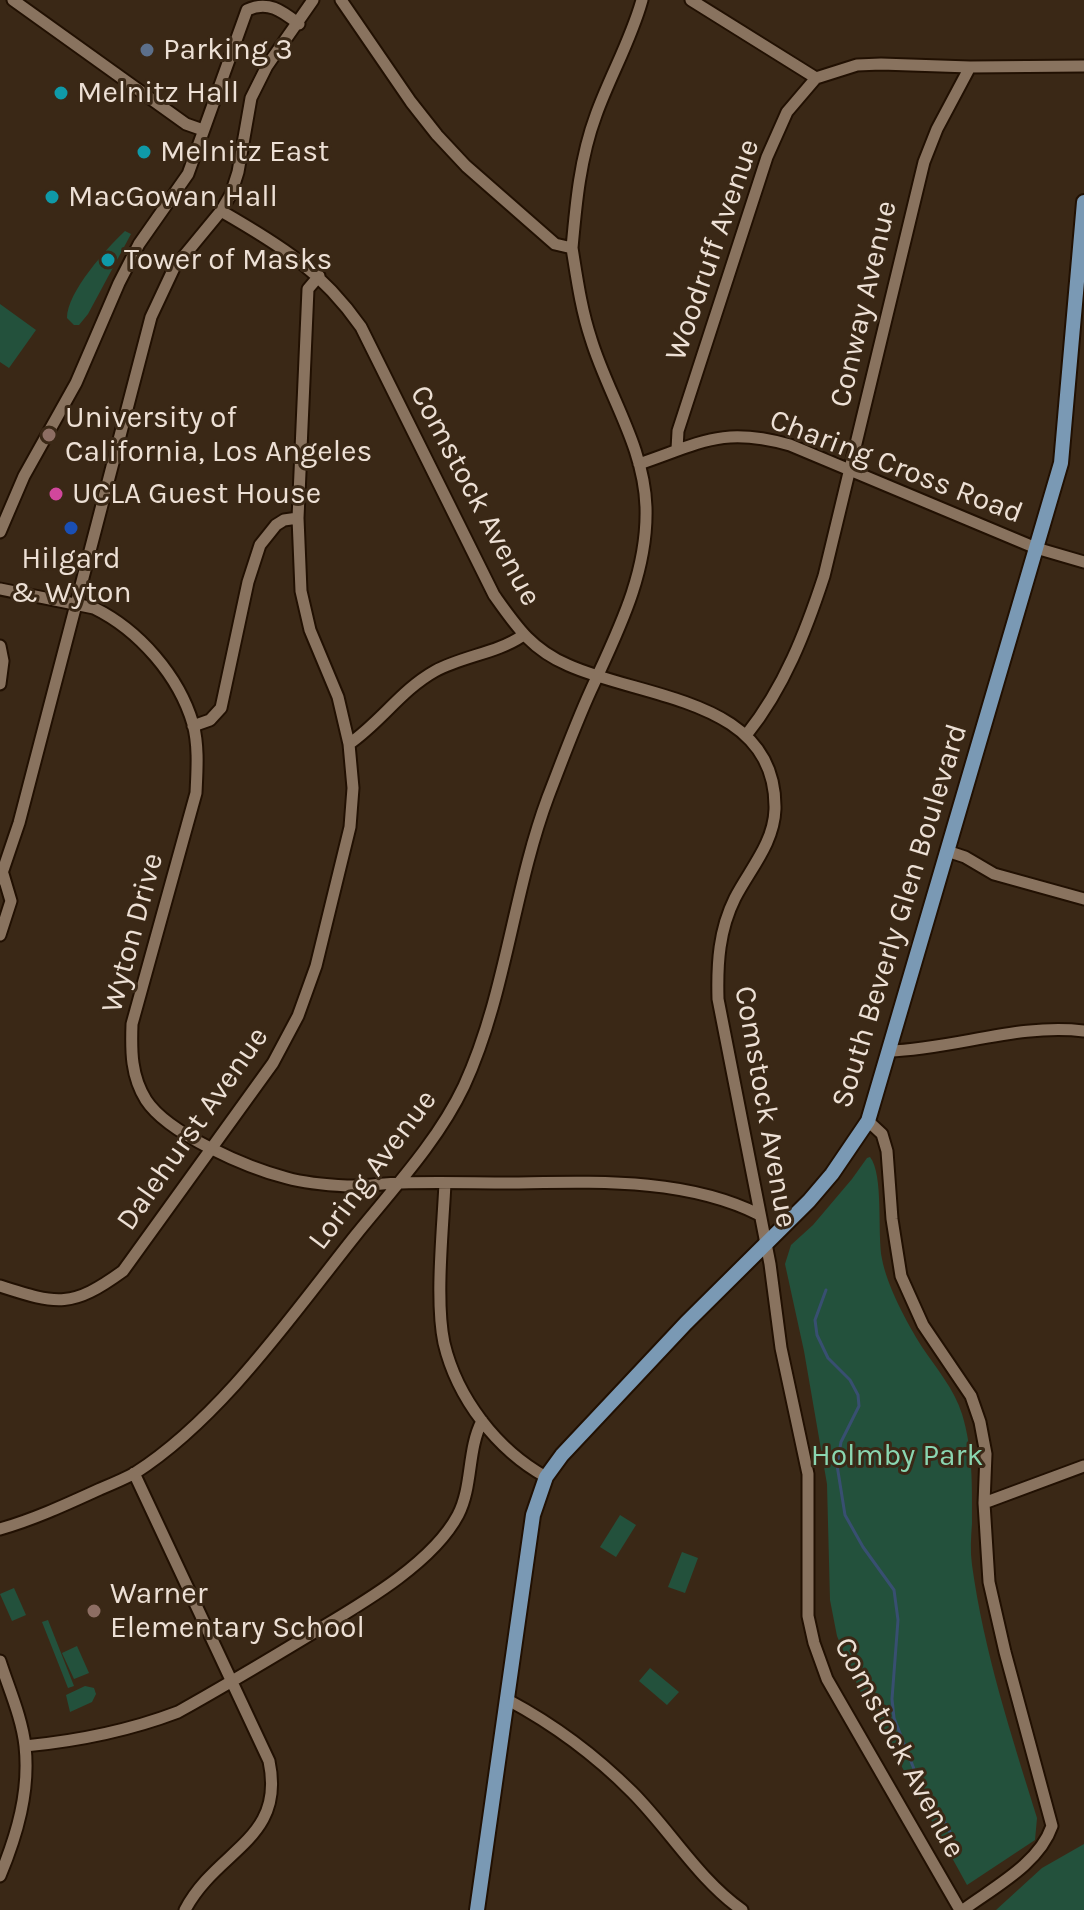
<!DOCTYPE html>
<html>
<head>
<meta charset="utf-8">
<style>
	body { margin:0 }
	canvas { display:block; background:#3a2816 }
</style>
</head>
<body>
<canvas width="1084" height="1910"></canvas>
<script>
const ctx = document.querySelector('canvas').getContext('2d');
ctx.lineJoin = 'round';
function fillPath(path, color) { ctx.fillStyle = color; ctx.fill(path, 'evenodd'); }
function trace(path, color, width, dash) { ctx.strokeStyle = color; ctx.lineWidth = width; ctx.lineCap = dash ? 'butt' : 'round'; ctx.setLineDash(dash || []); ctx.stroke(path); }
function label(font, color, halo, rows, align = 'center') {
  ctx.font = font + ' Karla,sans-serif'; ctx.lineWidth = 6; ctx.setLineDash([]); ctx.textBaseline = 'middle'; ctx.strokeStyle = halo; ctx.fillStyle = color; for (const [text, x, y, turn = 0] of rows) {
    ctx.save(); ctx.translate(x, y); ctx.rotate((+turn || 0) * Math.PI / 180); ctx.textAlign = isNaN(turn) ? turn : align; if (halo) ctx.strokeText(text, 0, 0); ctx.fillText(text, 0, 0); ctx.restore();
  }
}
fillPath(new Path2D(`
	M125 231 131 234 88 314 79 325H74L67 318C67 292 107 248 125 231Z
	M0 304 36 330 9 368 0 362Z
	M870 1157C884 1175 877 1234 882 1259 887 1286 907 1323 922 1347 937 1369 954 1389 962 1414 973 1450 972 1485 972 1523 971 1537 970 1551 972 1565 984 1652 1011 1734 1037 1818L1035 1840 967 1885 859 1689 837 1636 830 1600 827 1484 804 1351 785 1264 791 1245 813 1225 852 1179 867 1158Z
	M620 1515 636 1525 616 1557 600 1547Z
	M682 1552 698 1558 685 1593 668 1587Z
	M14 1588 26 1615 12 1621 0 1594Z
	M48 1620 74 1686 68 1688 42 1622Z
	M77 1646 89 1673 74 1679 62 1653Z
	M650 1668 679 1692 667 1705 639 1681Z
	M85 1686 94 1688 96 1694 92 1702 70 1712 66 1695Z
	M1084 1844V1910H996L1042 1868Z`), '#23513c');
trace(new Path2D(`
	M826 1290 815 1320 817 1335 828 1358 850 1380 858 1395 859 1406 841 1442 837 1465 845 1515 863 1547 894 1590 898 1620 892 1699 894 1718 923 1792 940 1813 951 1834`), '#384f71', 3);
const minor = new Path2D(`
	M13 0 186 124 203 130
	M691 0 816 78 857 65 881 64 970 67 1084 66
	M221 211C280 245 321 270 361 327L494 595C516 626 531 649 568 665 643 699 777 698 775 809 774 843 750 869 735 898 719 930 717 963 718 999L770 1264 781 1348 808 1474V1616L814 1643 827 1679 960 1910
	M572 248C576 203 580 158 596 115 610 76 631 40 642 0
	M677 449 678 431 767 157 787 112 816 78
	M639 464C701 443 722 426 790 445L1036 548 1084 562
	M0 532 24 476 76 383 119 283 139 244 188 174 247 10C268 0 282 11 299 24
	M0 589 94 608C139 630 179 676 193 724 199 746 197 771 196 793L132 1024C131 1051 131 1076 146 1100 168 1134 248 1168 287 1178 305 1183 328 1185 347 1186 365 1187 383 1183 401 1183 437 1182 474 1183 510 1183 592 1182 685 1177 760 1215
	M0 646 3 661 0 684
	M193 726 210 720 221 708 248 582 260 545 276 525 284 520 298 518
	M747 734C784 688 806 631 824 576L924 162 937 129 970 67
	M349 744C381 722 401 690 435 671 463 656 497 653 522 636
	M947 851 965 857 994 874 1084 899
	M0 879 19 823 151 317 174 268 221 211 231 194 238 172 251 98 267 66 313 0
	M0 935 11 901 3 874
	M889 1051C954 1049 1019 1023 1084 1031
	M868 1121 882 1134 887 1151 892 1219 901 1276 923 1325 971 1396 980 1422 986 1454 984 1503 989 1582 1005 1652 1052 1826C1039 1864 994 1887 963 1910
	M445 1183C443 1228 435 1301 444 1343 457 1398 497 1450 546 1477
	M0 1286C58 1305 72 1308 123 1271L273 1063 298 1016 316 966 350 827 353 788 349 744 338 697 310 630 301 591 298 518 308 289 319 276
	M134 1473 269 1761C286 1840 217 1849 185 1910
	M984 1503 1084 1466
	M0 1529C35 1519 67 1504 100 1489 112 1484 124 1479 135 1473 221 1418 292 1315 355 1236 393 1189 438 1141 464 1086 506 995 513 891 548 797 562 761 575 725 591 690 618 631 648 573 646 507 644 446 608 395 591 339 581 309 577 279 572 248L555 244 466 166 437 135 411 102 341 0
	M0 1661C9 1689 22 1718 25 1746 30 1791 17 1835 0 1876
	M508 1700C553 1724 596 1756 632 1792 670 1830 698 1879 742 1910
	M25 1746C78 1741 128 1731 178 1712 221 1688 263 1663 306 1637 354 1608 431 1566 458 1515 473 1486 467 1450 482 1421`);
const major = new Path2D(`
	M477 1910 533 1515 546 1477 562 1455 686 1323 809 1201 832 1174 868 1121 1061 463 1084 202`);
trace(minor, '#211002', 15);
trace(major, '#211002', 18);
trace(minor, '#89735f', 11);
trace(major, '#7a99b4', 14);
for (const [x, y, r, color] of [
	[147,50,8,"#5c6f8a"],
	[61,93,8,"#0f9aa8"],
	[144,152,8,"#0f9aa8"],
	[52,197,8,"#0f9aa8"],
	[108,260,8,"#0f9aa8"],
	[49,435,8,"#8d6e63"],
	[56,494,8,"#d1479c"],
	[71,528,8,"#1a4fb4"],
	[94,1611,8,"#8d6e63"]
]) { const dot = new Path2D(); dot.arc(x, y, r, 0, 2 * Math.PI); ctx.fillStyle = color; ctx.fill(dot); trace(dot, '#3a2816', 3); }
label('30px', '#ede0d5', '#3a2816', [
	["Parking 3",163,50],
	["Melnitz Hall",77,93],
	["Melnitz East",160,152],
	["MacGowan Hall",68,197],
	["Tower of Masks",124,260],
	["University of",65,418],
	["California, Los Angeles",65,452],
	["UCLA Guest House",72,494],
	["Hilgard",71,559,"center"],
	["& Wyton",71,593,"center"],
	["Warner",110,1594],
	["Elementary School",110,1628]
], 'left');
label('30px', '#ede0d5', '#3a2816', [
	["Woodruff Avenue",713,250,-71],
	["Conway Avenue",864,304,-77],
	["Charing Cross Road",896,467,21],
	["Comstock Avenue",475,496,62],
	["South Beverly Glen Boulevard",900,916,-73],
	["Wyton Drive",133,933,-75],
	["Comstock Avenue",765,1107,80],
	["Dalehurst Avenue",193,1129,-55],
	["Loring Avenue",373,1170,-53],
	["Comstock Avenue",899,1748,62]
]);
label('30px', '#8ad6b1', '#3a2816', [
	["Holmby Park",897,1456]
]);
</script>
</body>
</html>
